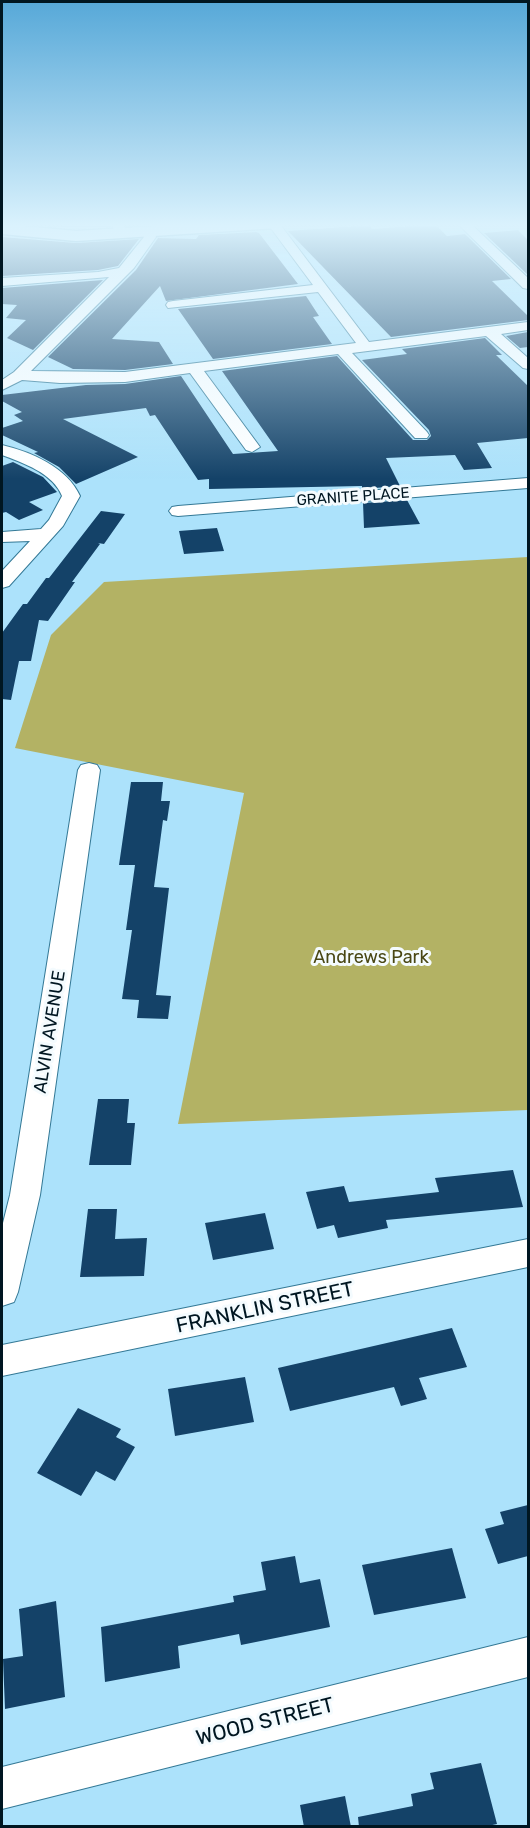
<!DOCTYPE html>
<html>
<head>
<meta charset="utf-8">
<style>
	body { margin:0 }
	#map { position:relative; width:530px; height:1828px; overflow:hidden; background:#ace2fb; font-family:Rubik,sans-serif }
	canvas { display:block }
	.frame { position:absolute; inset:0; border:3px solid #001621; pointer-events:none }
</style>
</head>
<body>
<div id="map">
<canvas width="530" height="1828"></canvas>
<div class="frame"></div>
</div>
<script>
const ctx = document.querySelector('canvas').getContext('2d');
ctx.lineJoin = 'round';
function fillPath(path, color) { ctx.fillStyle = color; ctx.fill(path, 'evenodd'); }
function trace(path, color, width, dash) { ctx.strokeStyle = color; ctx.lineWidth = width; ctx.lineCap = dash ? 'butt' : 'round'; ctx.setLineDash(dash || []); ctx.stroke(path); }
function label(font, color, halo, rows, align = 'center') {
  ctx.font = font + ' Rubik,sans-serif'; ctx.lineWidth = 6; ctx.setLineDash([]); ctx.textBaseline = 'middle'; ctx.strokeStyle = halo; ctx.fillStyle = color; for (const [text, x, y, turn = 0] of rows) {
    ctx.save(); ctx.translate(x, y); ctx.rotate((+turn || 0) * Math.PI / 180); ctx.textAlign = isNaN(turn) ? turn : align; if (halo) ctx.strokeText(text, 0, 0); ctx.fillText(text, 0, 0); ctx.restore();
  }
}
fillPath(new Path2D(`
	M528 557V1110L178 1124 244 793 15 748 51 635 104 582Z`), '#b3b264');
fillPath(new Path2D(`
	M63 223H109L110 227H61Z
	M435 224 447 236 465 234 511 279 492 281 528 316V320L391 337 288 231 369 225 372 229Z
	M518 230 528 240V275L484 233Z
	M256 232 259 233 298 284 166 301 160 286 112 339 159 342 173 364 125 370 73 369 48 357 136 270 158 238 196 239 199 235Z
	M2 237 76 243 139 239 118 266 98 270 2 276Z
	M103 280 33 350 7 338 26 320 6 318 17 305 2 304V288Z
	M306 296 319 316 313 317 332 344 213 359 178 309Z
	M528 332V347L520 348 506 336Z
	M485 338 502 355H496L528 386V438L477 443 492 468 464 470 455 455 386 458 400 486 362 489V486L209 489V479L198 480 155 415 150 416 146 408 63 419 138 457 76 484 59 467 34 453 38 452 2 435V428L23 421 14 415 22 412 2 401V395L86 385 125 384 181 376 233 454 278 451 222 371 337 356 413 440H427L431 436 429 430 362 360 407 354 402 349Z
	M13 462 43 477 57 492 29 502 43 510 19 520 6 512 2 513V466Z
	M407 500 420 524 364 528 363 503Z
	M101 511 125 514 104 544 98 543 100 544 72 582H75L48 621 39 620 31 661H19L11 700 2 699V633L23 604H27L46 578H49Z
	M217 528 224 551 184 554 179 531Z
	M131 782H163L161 801H170L167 821 163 820 154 887 169 888 156 995 171 996 168 1019 137 1018 139 1000 122 999 132 930H126L135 865H119Z
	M98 1099H129L127 1123H135L131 1165H89Z
	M513 1170 523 1207 386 1220 388 1228 338 1238 334 1225 317 1229 306 1192 344 1186 349 1202 439 1192 435 1178Z
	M88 1209H117L115 1239 147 1238 144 1276 80 1277Z
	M265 1213 274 1249 213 1260 205 1223Z
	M452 1328 467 1367 419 1378 427 1399 401 1406 394 1387 290 1411 278 1368Z
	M245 1377 254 1422 175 1436 168 1389Z
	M78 1408 121 1429 116 1437 135 1447 115 1481 96 1471 81 1496 37 1473Z
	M528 1505V1556L498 1564 485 1529 504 1524 500 1512Z
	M452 1548 466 1598 374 1615 362 1565Z
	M295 1556 300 1583 320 1579 330 1627 241 1645 239 1634 178 1646 180 1668 105 1682 101 1627 234 1602 233 1596 266 1590 261 1562Z
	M56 1601 65 1697 5 1709 3 1659 23 1656 19 1609Z
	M481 1763 497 1824 483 1827H359L358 1817 413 1806 411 1794 434 1789 430 1773Z
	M345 1796 351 1827H304L300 1805Z`), '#144268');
const minor = new Path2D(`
	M111 223H123L127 234 125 237H117Z
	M267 223H279L369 342 528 322V330L501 334 528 358V369L523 368 486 336 352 353 427 432 429 435 427 438H415L338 354 204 371 260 447 252 452 246 450 190 373 125 382 60 383 22 380 2 390V380L14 372 109 277 2 286V278L98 272 119 268 144 237 145 230H153L156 237 134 268 31 371 125 372 356 343 318 292 168 308 166 305 168 302 173 301 313 285Z
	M457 223H470L528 278V289L523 288Z
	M2 445C31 452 67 467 80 496L63 526 9 586 2 588V571L30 541 2 542V532L41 529 49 520 62 496C53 473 23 463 2 455Z
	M528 478V488L178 516 172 515 169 511 172 507 178 506Z
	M89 763 97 765 100 770 40 1195 18 1292 14 1302 2 1306V1227L10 1195 78 770 81 765Z
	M528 1239V1267L2 1376V1345Z
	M528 1637V1677L2 1809V1767Z`);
const secondary = new Path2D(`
	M204 223H285L277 228 76 241 2 234V224L76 231Z`);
trace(minor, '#347996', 2);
trace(secondary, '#347996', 3);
fillPath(minor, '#fff');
fillPath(secondary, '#fff');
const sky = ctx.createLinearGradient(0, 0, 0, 479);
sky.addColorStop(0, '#56a8d8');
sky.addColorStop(0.47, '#daf2fd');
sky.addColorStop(1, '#daf2fd00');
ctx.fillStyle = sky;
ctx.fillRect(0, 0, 530, 479);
label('15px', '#001621', '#f4fbfe', [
	["GRANITE PLACE",353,497,-4]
]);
label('18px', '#494714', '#f4fbfe', [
	["Andrews Park",371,958]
]);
label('18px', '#001621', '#f4fbfe', [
	["ALVIN AVENUE",50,1032,-81]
]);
label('21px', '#001621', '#f4fbfe', [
	["FRANKLIN STREET",265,1308,-12],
	["WOOD STREET",265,1722,-14]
]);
</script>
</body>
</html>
